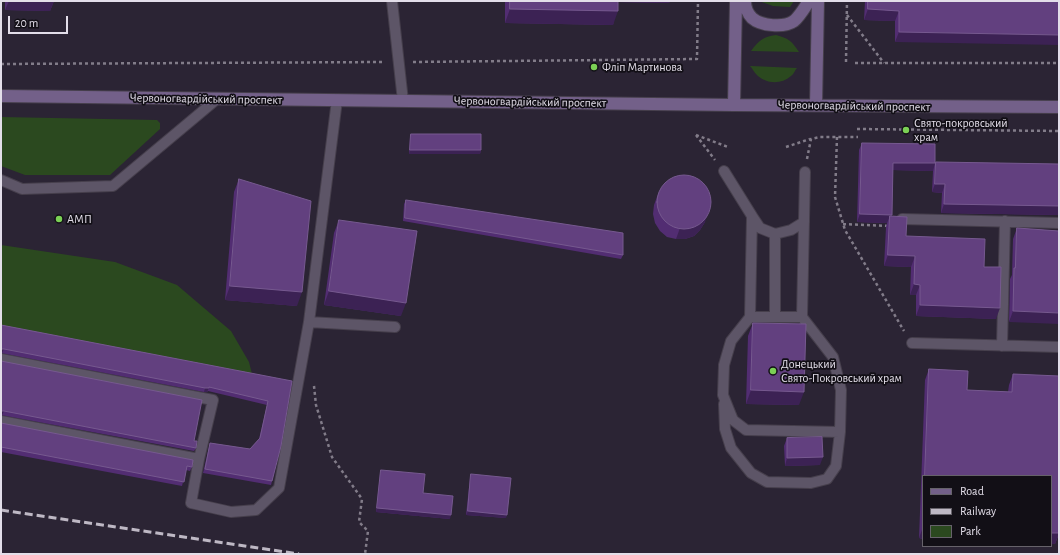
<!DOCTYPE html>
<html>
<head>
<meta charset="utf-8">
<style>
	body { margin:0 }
	#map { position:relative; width:1060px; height:555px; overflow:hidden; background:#2b2434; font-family:"Alegreya Sans",sans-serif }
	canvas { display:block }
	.frame { position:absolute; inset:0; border:2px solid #e3dee9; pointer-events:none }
	.legend { position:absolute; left:922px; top:475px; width:130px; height:72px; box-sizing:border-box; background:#120f16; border:1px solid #66626a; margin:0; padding:5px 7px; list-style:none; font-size:12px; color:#e3dee9 }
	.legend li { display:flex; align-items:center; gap:8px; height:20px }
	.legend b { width:20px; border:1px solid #66626a }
	.scale { position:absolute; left:8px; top:16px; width:60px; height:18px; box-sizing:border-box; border:2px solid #e3dee9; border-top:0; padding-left:5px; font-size:12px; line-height:14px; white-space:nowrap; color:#e3dee9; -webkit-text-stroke:3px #120f16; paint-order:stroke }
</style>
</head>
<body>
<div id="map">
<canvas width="1060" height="555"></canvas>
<div class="frame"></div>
<ul class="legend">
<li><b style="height:5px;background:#736089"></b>Road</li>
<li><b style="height:5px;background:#beb8c4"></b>Railway</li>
<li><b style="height:11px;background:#2b491f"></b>Park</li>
</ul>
<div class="scale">20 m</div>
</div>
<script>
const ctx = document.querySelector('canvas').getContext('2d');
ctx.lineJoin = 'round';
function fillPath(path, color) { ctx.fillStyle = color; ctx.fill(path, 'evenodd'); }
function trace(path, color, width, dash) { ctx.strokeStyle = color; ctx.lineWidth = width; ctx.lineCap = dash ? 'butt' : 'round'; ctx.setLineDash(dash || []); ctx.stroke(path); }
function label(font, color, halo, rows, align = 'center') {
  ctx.font = font + ' "Alegreya Sans",sans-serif'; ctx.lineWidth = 3.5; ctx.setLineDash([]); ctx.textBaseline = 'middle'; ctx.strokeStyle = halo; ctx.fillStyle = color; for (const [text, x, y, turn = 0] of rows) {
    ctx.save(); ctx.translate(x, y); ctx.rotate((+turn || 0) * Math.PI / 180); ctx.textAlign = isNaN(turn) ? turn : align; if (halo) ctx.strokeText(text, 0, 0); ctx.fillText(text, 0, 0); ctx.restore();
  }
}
fillPath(new Path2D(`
	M759 1H794L790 7 773 6Z
	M776 35C788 38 792 41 799 52L751 51C759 40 763 37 776 35Z
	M750 66H751L797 68C795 70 794 74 791 76 781 85 765 84 756 74 754 72 752 68 750 66Z
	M1 117 157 120 160 123V129L110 175H25L1 166Z
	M1 245 115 262 177 285 231 331 249 362 253 378 1 330Z`), '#2b491f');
const lane = new Path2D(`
	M392 1 403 101
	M337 100 309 322 395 327
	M724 171 752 216 750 317 731 341 724 365 723 395 733 420 746 430 840 432 841 390 833 357 802 317 805 172
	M1 180 22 189 113 186 217 99
	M752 216 760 228 775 234 791 230 804 222
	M902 219 1059 223
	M750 317H802
	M775 317V234
	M912 343 1059 347
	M1002 346 1005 221
	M1 359 213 400 199 459 1 421
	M724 404 725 429 731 448 751 473 767 482 811 483 827 479 836 466 840 432
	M199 459 191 503 231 512 256 510 279 488 309 322`);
const secondary = new Path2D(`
	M745 1C745 7 748 14 752 18 761 26 784 28 794 21 800 16 805 7 809 1
	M1 96 734 105 1059 107
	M734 105 736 1
	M816 105 818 1`);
trace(lane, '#463f4c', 12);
trace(secondary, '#463f4c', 14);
trace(new Path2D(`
	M847 15 884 63
	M413 62 697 59 698 1
	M846 62 847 1
	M855 63H1059
	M1 64 384 62
	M857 129 1059 131
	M696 135 715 160
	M696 135 728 147
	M837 137 835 197 845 230 904 331
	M786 147 810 139
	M807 159 811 139 820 137H858
	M843 224 889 226
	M314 386 316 405 332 457 362 499 359 522 368 531 365 554`), '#827c89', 2.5, [3, 3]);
trace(lane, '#5d5567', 10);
trace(secondary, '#736089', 12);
trace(new Path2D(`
	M1 510 299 554`), '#beb8c4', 3, [8, 4]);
fillPath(new Path2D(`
	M5 1H54L50 11 5 10Z
	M505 1H670L669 3 618 2 613 25 505 23Z
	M865 1H1059L895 42V21L864 20Z
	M411 134 481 150 480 154H409L410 138Z
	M862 143 935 163 1059 164V215L941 213 942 193 932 192 933 171 893 170 891 216 906 236 984 267 996 319 916 316V295H910L911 267 884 266 886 227 887 223 857 222 859 150Z
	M239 179 297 306 225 300 234 192Z
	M658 194 705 222 700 230 694 236 685 239H676L667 237 660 231 655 223 653 214 654 205Z
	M406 200 623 255 621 259 403 221 404 204Z
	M339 220 401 316 324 305 334 233Z
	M1017 228 1059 231 1009 322 1010 279 1012 275 1013 239Z
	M753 323 799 405 746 404 748 336Z
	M1 325 292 381 272 481 271 485 203 473 209 447 210 443 250 449 259 439 267 405 208 391 207 392H204L1 353Z
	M1 361 194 441 196 448 194 451 1 415Z
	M929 369 968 371 967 390 1008 392 1009 385 1013 374 1059 376V534L1055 544H1051V476H923V539L919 538 925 380Z
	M1 423 192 467 190 471 186 470 182 486 1 452Z
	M787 438 820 465 785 466 784 446Z
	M381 470 423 493 450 519 376 512 380 474Z
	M471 474 506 518 466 515 470 478Z`), '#522d72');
fillPath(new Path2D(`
	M9 1H54L50 11 5 10Z
	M614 1H670L669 3 613 2Z
	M510 9 618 11 613 25 505 23Z
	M868 9 899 11 895 21 864 20Z
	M899 32 1059 35V45L895 42Z
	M410 150H481L480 154H409Z
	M893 163H935L933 171 891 170Z
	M935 184H945L942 193 932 192Z
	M944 204 1059 206V215L941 213Z
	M709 211 705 222 700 230 694 236 685 239H676L680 228Z
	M860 214 892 215 889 221 890 216 887 223 857 222Z
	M888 255 915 256 911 267 884 266Z
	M914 284 920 285 916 295H910Z
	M230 286 302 292 297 306 225 300Z
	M329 291 406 303 401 316 324 305Z
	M920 305 1000 308 996 319 916 316Z
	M1013 311 1059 313V324L1009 322Z
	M1 349H4L2 353H1Z
	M205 388H209L207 392H204Z
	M751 390 804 392 799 405 746 404Z
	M1 411H4L2 415H1Z
	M823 457 820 465 785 466 787 458Z
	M377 508 451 515 450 519 376 512Z
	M468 511 507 515 506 518 466 515Z
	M923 527V539L919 538Z
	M1051 533H1059L1055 544H1051Z`), '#3c2254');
const building = new Path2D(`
	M510 1H618V11L510 9Z
	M868 1H1059V35L899 32V11L868 9Z
	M411 134H481V150H410Z
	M862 143 935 144V163H893L892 215 860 214Z
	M936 162 1059 164V206L944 204 945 184H935Z
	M657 202a27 27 0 1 1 54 0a27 27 0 1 1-54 0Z
	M239 179 311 201 302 292 230 286Z
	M406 200 623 233V255L405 218Z
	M890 216 907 217 906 236 985 239 984 267H1001L1000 308 920 305V285L914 284 915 256 888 255Z
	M339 220 417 231 406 303 329 291Z
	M1017 228 1059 231V313L1013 311 1014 268H1015Z
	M753 323 806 324 804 392 751 390Z
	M1 325 292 381 281 446 272 481 205 469 210 443 250 449 260 438 268 401 209 387V388H205L4 349H1Z
	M1 361 202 400 194 441H197L196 448 4 411H1Z
	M929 369 968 371 967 390 1012 392 1013 374 1059 376V533H1051V476H925Z
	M1 423 193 460 192 467 187 466 184 482 1 447Z
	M822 437 823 457 787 458V438Z
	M381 470 425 474 423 493 453 496 451 515 377 508Z
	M471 474 511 478 507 515 468 511Z`);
fillPath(building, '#62407f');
trace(building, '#76598f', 1);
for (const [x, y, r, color] of [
	[594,67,4,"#7bd155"],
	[906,130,4,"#7bd155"],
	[59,219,4,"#7bd155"],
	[773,371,4,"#7bd155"]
]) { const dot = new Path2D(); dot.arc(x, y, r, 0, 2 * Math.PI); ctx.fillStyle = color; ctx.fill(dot); trace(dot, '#120f16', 1.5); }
label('12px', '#e3dee9', '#120f16', [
	["Фліп Мартинова",602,67],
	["Свято-покровський",914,123],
	["храм",914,137],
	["АМП",67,219],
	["Донецький",781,364],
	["Свято-Покровський храм",781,378]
], 'left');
label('12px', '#e3dee9', '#120f16', [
	["Червоногвардійський проспект",206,99,1],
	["Червоногвардійський проспект",530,102,1],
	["Червоногвардійський проспект",854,106,1]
]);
</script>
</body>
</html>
